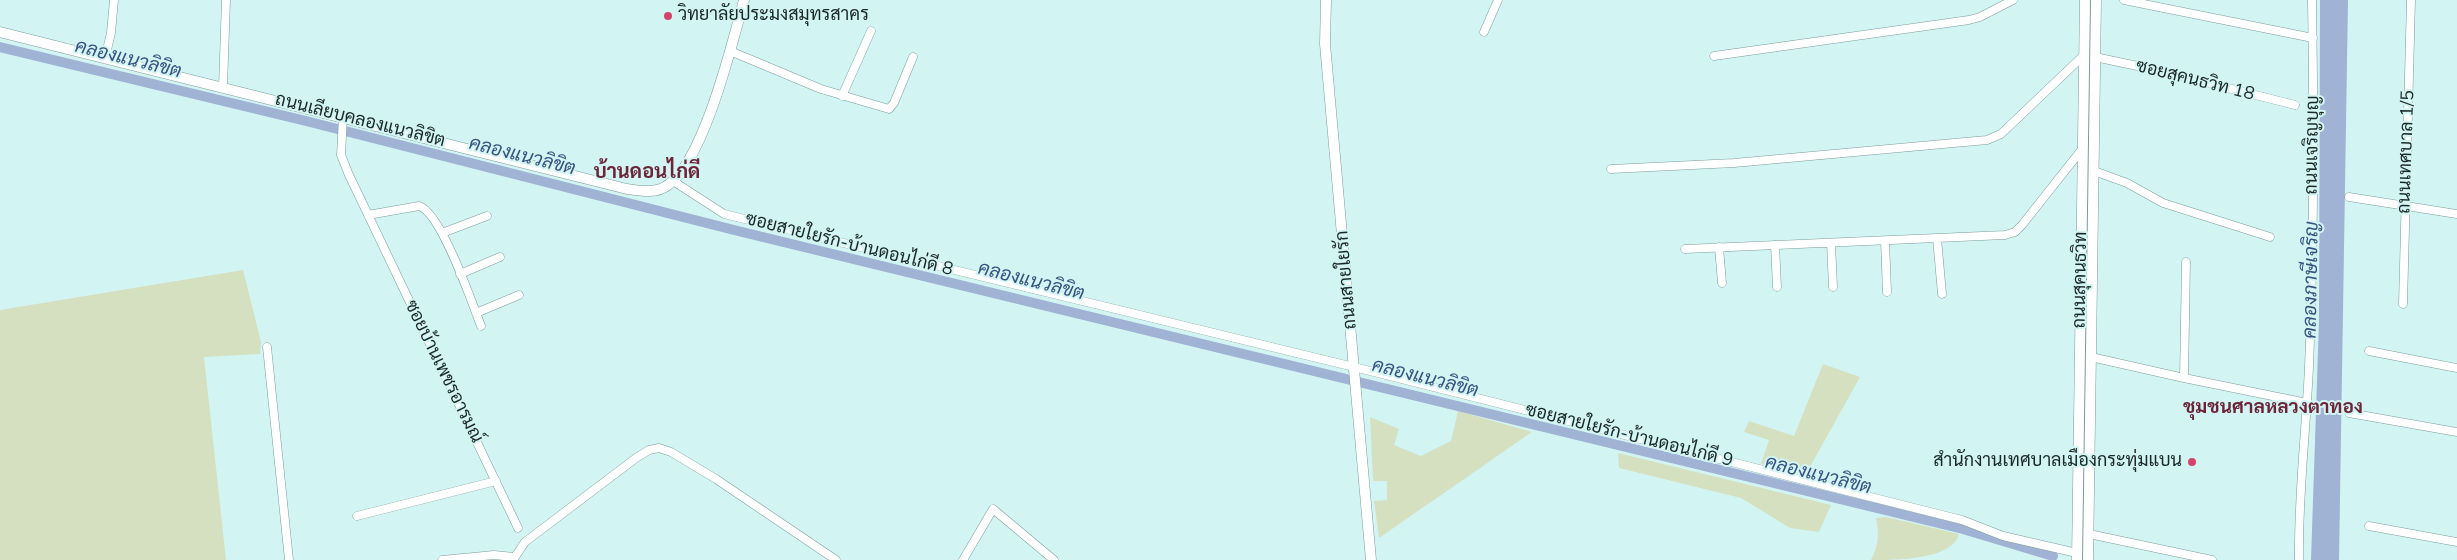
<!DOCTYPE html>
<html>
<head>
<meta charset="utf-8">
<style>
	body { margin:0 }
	canvas { display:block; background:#d2f5f3 }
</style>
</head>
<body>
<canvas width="2457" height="560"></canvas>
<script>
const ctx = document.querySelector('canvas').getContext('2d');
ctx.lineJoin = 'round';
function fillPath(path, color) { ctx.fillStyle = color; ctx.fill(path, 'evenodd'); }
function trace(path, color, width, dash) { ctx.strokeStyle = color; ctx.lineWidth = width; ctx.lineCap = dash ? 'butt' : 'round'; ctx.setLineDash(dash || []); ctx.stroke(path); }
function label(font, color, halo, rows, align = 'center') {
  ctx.font = font + ' "Nunito Sans",Sarabun,sans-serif'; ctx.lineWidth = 4; ctx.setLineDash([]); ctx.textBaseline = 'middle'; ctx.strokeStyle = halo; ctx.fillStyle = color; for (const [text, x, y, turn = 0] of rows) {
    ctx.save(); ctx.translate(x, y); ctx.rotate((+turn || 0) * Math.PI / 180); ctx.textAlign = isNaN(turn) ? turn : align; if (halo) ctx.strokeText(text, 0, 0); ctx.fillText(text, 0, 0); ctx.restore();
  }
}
fillPath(new Path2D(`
	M243 270 261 342 260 354 204 357 226 560H0V310Z
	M1823 364 1860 377 1806 474 1761 464 1769 440 1744 432 1749 421 1794 436Z
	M1458 411 1532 432 1379 538 1374 501 1387 500V481H1373L1370 417 1399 429 1394 445 1421 456 1451 441Z
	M1618 453 1831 505 1819 532 1790 528 1741 498 1619 468Z
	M1886 517 1959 534C1953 560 1895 560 1871 560 1879 545 1879 534 1876 518Z`), '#d5e0c1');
fillPath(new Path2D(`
	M2320 0H2348L2339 560H2311L2319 321Z`), '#a1b3d5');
trace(new Path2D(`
	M0 47 306 121 734 230 1963 529 2053 556`), '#a1b3d5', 10);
const street = new Path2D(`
	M2124 0 2313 38
	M1484 32 1498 0
	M730 51 821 89 889 109 894 103 913 57
	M1714 56 1969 20 1980 17 2013 0
	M2095 57 2161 71 2295 105
	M105 58 111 33 114 0
	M223 87 226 0
	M842 96 871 31
	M343 117 341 155 349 175 518 528
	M1611 169 1734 163 1987 140 2001 134 2084 55
	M2094 171 2127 183 2163 203 2270 237
	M673 181 724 214 1354 367 1962 520 2003 536 2077 553
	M2349 197 2457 214
	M368 215 419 206C441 212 472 303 481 326
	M442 233 487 216
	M1937 238 1942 294
	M1885 241 1887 292
	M1831 243 1833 287
	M1775 245 1777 287
	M1719 247 1722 283
	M1685 249 2005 235 2015 232 2022 225 2083 148
	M460 274 500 257
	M2403 304 2411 0
	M476 313 519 295
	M267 347 289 560
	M2369 351 2457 368
	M2091 357 2184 378 2307 403
	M2184 378 2186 262
	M2349 413 2457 432
	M357 516 496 481
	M2369 526 2457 542
	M2089 534 2212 560
	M442 560 494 555 514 557
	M513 560 525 542 636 458 649 450 659 448 671 452 716 479 836 560
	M963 560 993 509 1054 560
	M2299 560C2298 495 2306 432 2309 367 2314 245 2314 122 2312 0`);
const secondary = new Path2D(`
	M1326 0 1325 44 1371 560
	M0 32 627 189C641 191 656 194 668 185 704 160 732 44 744 0
	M2077 560 2085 0
	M2088 560 2096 0`);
trace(street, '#7c9c9b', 9);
trace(secondary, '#7c9c9b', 11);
trace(street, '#fff', 8);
trace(secondary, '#fff', 10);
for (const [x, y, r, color] of [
	[668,16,5,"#d2446b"],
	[2192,462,5,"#d2446b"]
]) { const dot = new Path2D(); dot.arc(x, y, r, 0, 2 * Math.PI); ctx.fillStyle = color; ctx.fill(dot); trace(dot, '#d2f5f3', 2); }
label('18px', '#1b2828', '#d2f5f3', [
	["วิทยาลัยประมงสมุทรสาคร",678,16],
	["สำนักงานเทศบาลเมืองกระทุ่มแบน",2182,462,"right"]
], 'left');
label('18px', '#1b2828', '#d2f5f3', [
	["ซอยสุคนธวิท 18",2195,81,14],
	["ถนนเลียบคลองแนวลิขิต",360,121,14],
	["ถนนเจริญบุญ",2313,145,-89],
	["ถนนเทศบาล 1/5",2407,152,-88],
	["ซอยสายใยรัก-บ้านดอนไก่ดี 8",849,245,14],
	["ถนนสายใยรัก",1347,280,-95],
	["ถนนสุคนธวิท",2081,280,-89],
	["ซอยบ้านเพชรอารมณ์",443,372,64],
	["ซอยสายใยรัก-บ้านดอนไก่ดี 9",1629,436,14]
]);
label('italic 19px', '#39517f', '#d2f5f3', [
	["คลองแนวลิขิต",128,60,14],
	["คลองแนวลิขิต",522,157,14],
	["คลองภาษีเจริญ",2312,280,-89],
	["คลองแนวลิขิต",1031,282,14],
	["คลองแนวลิขิต",1425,379,14],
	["คลองแนวลิขิต",1818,476,14]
]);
label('bold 19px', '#6b2537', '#d2f5f3', [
	["ชุมชนศาลหลวงตาทอง",2273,408]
]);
label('bold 20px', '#6b2537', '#d2f5f3', [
	["บ้านดอนไก่ดี",647,173]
]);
</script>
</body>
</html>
